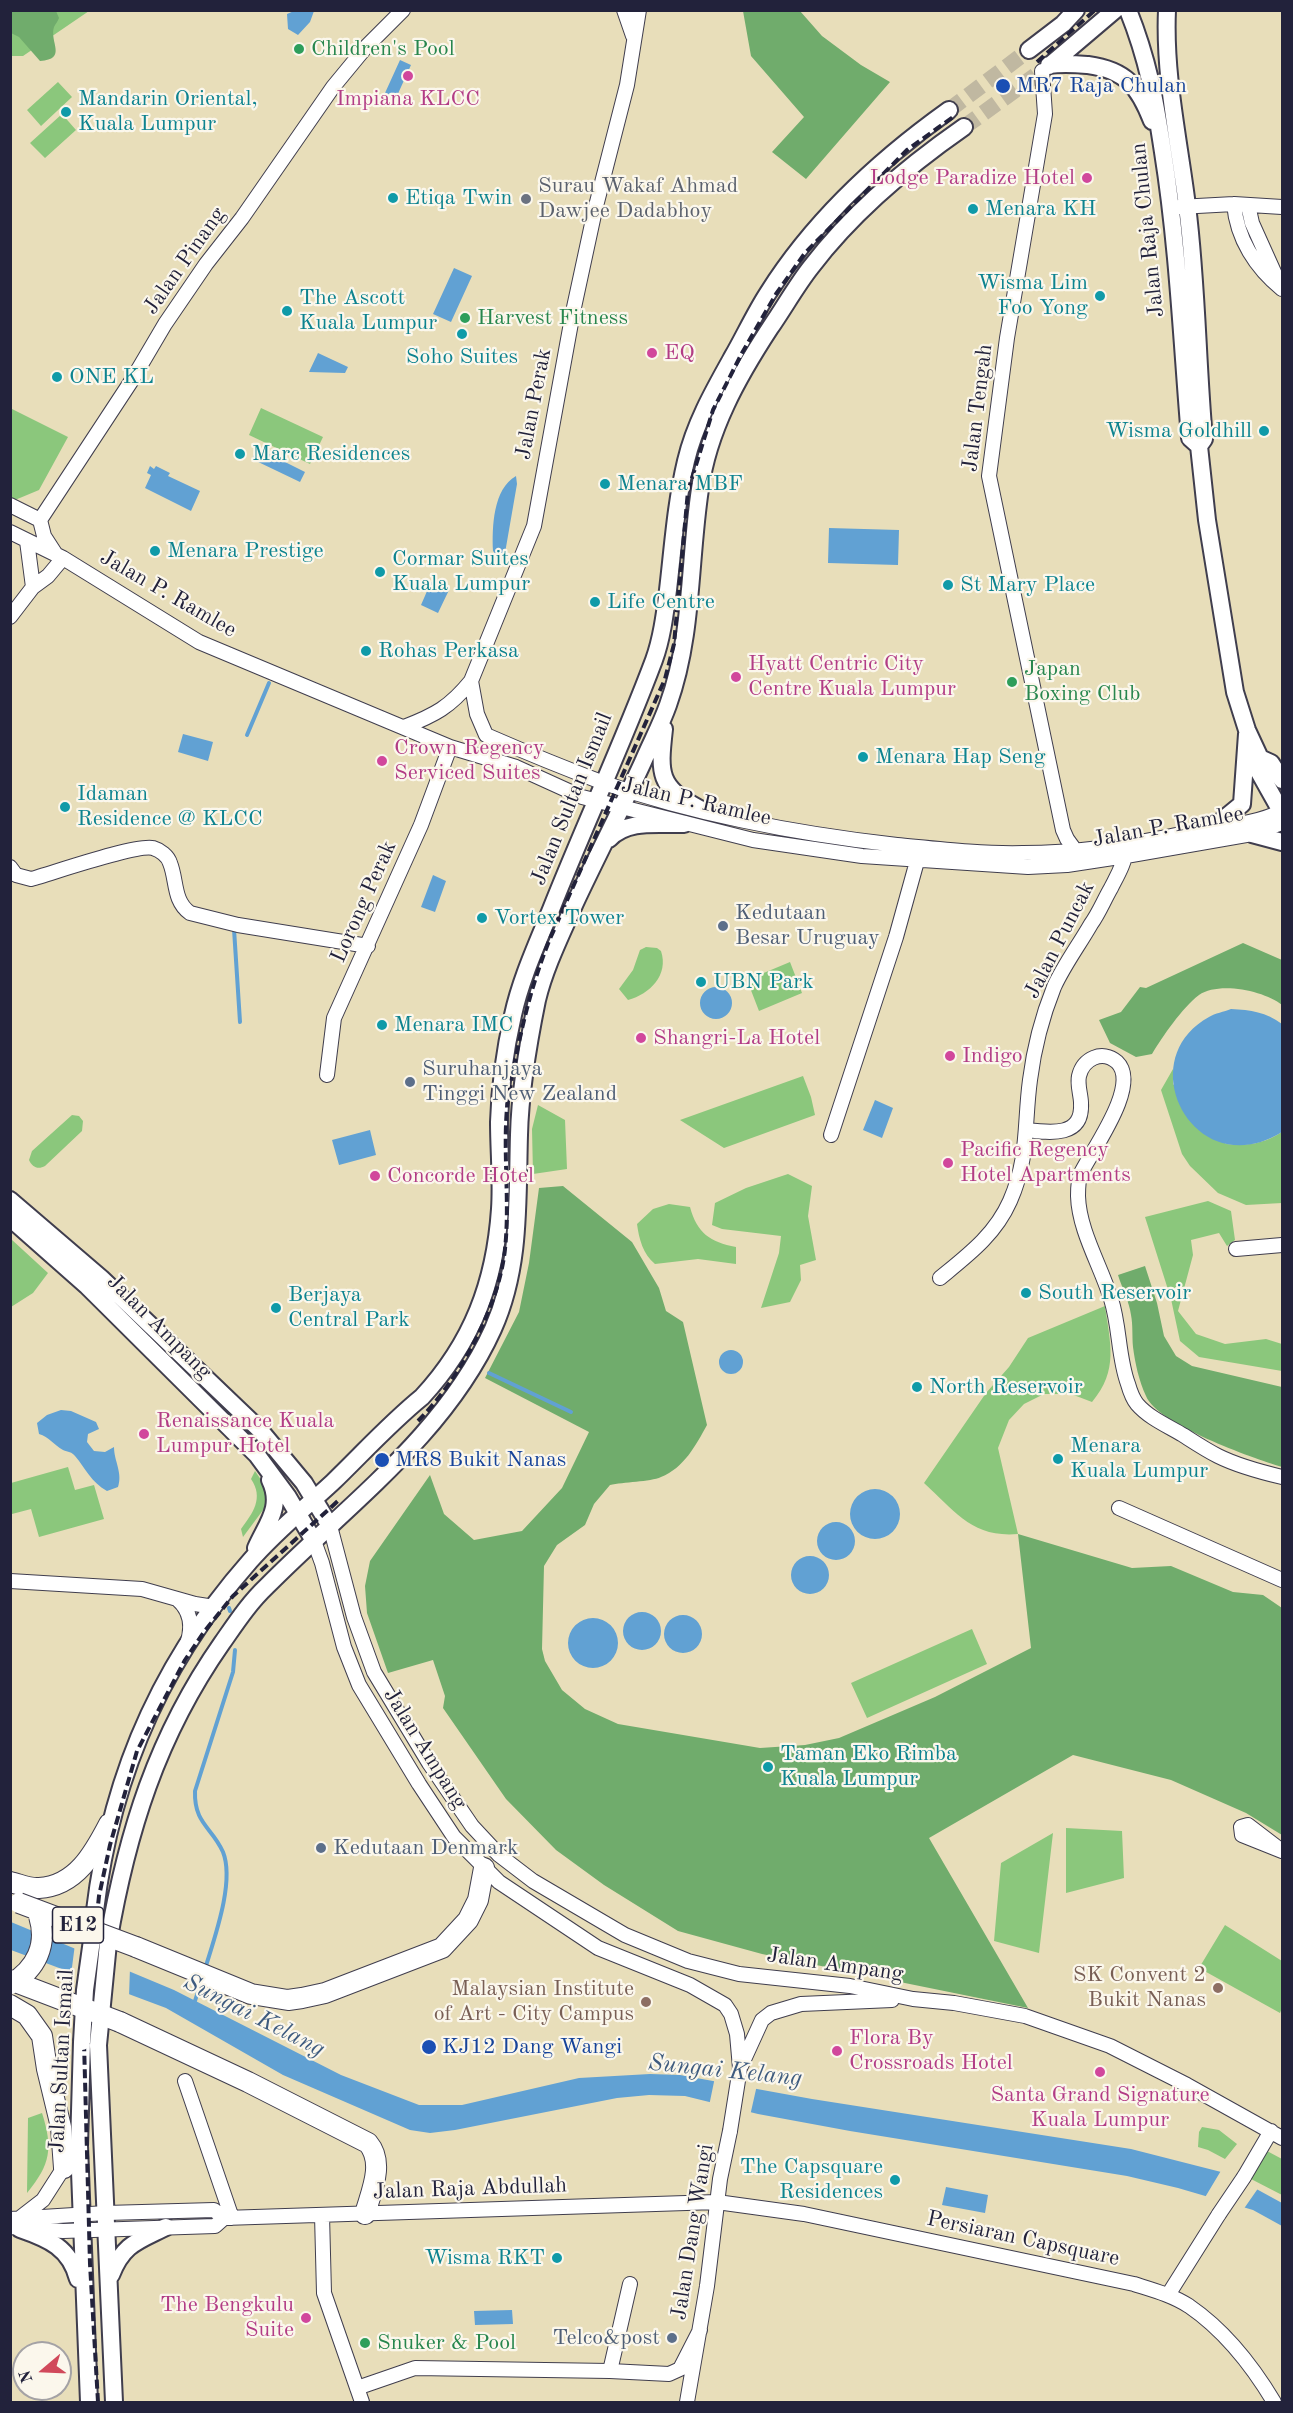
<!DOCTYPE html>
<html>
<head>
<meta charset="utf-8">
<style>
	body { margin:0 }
	#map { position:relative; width:1293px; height:2413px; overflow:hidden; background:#e8deba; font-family:"Old Standard TT",serif }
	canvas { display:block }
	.frame { position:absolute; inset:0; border:12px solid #22223b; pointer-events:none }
	.north { position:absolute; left:12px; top:2341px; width:60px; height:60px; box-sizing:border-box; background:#fbf7ec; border:2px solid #a4a2a5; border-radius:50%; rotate:251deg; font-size:16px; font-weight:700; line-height:24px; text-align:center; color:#22223b }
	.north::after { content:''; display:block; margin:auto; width:21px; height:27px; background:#d1495b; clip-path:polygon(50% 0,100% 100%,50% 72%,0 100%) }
</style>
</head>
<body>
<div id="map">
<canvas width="1293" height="2413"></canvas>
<div class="frame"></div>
<div class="north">N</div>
</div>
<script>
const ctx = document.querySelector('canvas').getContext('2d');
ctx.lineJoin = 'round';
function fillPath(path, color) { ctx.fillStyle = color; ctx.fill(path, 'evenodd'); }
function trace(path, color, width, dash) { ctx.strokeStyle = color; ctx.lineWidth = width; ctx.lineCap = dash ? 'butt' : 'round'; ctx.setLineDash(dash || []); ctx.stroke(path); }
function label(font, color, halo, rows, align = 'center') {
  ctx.font = font + ' "Old Standard TT",serif'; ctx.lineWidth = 4.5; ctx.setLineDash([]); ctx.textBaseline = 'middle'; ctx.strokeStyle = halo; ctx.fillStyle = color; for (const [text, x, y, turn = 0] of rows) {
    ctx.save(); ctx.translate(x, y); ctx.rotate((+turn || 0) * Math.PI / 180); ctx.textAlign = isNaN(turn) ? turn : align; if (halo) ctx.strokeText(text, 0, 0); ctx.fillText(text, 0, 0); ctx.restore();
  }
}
fillPath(new Path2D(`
	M11 11H89L23 56H11Z
	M58 82 72 97 41 126 27 110Z
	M62 114 76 130 45 158 30 143Z
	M10 408 68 437 39 490 15 500 10 498Z
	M261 408 323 437 310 464 249 435Z
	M646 947 657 948 661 951C669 975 650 994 628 1000L619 989 633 970 640 950Z
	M790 962 802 993 759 1011 747 980Z
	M1173 1069V1084L1226 1144C1248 1146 1263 1144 1282 1132V1203L1246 1205 1218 1193 1190 1166 1182 1154 1161 1090Z
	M803 1076 811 1097 815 1115 724 1148 680 1120Z
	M538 1105 565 1120 567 1169 533 1174 532 1129Z
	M72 1115 79 1116 83 1121 82 1131 45 1166C38 1170 32 1167 29 1160L32 1151Z
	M788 1174 812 1186 808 1216 816 1260 800 1265 801 1280 790 1302 761 1308 779 1253 781 1236 722 1229 712 1225 715 1203 746 1188Z
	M1208 1201 1231 1211 1235 1240 1227 1246 1219 1233 1191 1240 1193 1255 1178 1311 1196 1334 1225 1344 1266 1339 1282 1344V1371L1199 1357 1180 1341 1171 1299 1145 1217Z
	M669 1204 690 1207C697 1233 710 1242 736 1247V1264L698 1259 655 1264C643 1254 639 1239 637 1224L653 1209Z
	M11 1239 48 1273 33 1293 11 1307Z
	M1105 1306C1110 1343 1119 1370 1092 1402L1071 1394H1044L1024 1404 1009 1420 998 1448 1018 1534C972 1538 955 1511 924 1483L986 1393 1009 1367 1028 1338Z
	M68 1467 75 1490 94 1485 104 1519 39 1537 31 1509 12 1514 11 1483Z
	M255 1471 270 1493 269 1502 243 1537 241 1529C253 1513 264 1498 251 1479Z
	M972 1629 987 1664 867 1718 851 1683Z
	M1066 1828 1122 1831 1124 1878 1066 1893Z
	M1053 1833 1039 1953 994 1941 1001 1863Z
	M1225 1925 1282 1961V2008L1280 2013 1199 1968Z
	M42 2113C53 2148 51 2164 27 2193L28 2118Z
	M1202 2127 1219 2130 1237 2144 1225 2159 1208 2150 1198 2147 1199 2132Z
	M1267 2151 1282 2159V2195L1251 2179Z`), '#8bc77c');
fillPath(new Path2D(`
	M11 10 56 11 59 18C58 21 56 23 54 27 49 42 68 59 40 61L19 37 11 33Z
	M743 11H800L822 36 861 65 890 82 806 179 772 152 804 117 751 56Z
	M1243 943 1282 960V1005C1265 991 1219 981 1199 995 1182 1008 1163 1036 1152 1054L1136 1057 1110 1043 1099 1020 1121 1012 1140 987 1146 988Z
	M563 1186 632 1242 659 1288 666 1311 683 1322 707 1425C696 1445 684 1468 661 1477 650 1482 623 1482 610 1485L594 1504 585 1525 557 1545 544 1566 542 1649 545 1661 562 1690 585 1709 618 1724 760 1748 805 1745 839 1738 935 1697 1031 1648 1018 1534 1132 1568 1171 1566 1233 1592 1263 1595 1282 1608V1835L1246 1813 1171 1780 1073 1755 929 1838 1028 2008 762 1954 678 1931 604 1885 556 1850 506 1799 443 1708 445 1696 433 1660 388 1673 367 1613 365 1586 370 1561 430 1475 444 1514 474 1540 522 1531 562 1488 589 1432 485 1378 519 1312 529 1263 539 1188Z
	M1145 1266 1157 1303 1164 1336 1176 1356 1192 1366 1282 1387V1467C1252 1458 1157 1424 1146 1396 1139 1381 1135 1363 1133 1347 1132 1336 1133 1325 1131 1315 1129 1301 1122 1288 1118 1275Z`), '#70ac6c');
fillPath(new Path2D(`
	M294 11H314L310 22 298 35 288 29 287 14Z
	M400 60 411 65 396 98 385 93Z
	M454 268 472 276 451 322 433 314Z
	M318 353 348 367 345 373 309 372Z
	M257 448 305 472 300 482 252 459Z
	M150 466 154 469 156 466 170 473 168 476 200 491 191 511 145 488 151 475 147 473Z
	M516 476 517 484 505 553 499 558 493 551C492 527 493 489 516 476Z
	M829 528 899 530 898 565 828 563Z
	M431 582 449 590 438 613 421 605Z
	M183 734 213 742 208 761 178 752Z
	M433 875 446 881 435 912 421 907Z
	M700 1003a16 16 0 1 1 32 0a16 16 0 1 1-32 0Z
	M1231 1009C1251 1010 1266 1012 1282 1024V1132C1195 1186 1129 1061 1209 1017 1215 1013 1224 1012 1231 1009Z
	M875 1100 893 1108 882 1138 863 1130Z
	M370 1130 376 1155 339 1165 332 1140Z
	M719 1362a12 12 0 1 1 24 0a12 12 0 1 1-24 0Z
	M61 1410 71 1411 96 1422 99 1429 88 1434 87 1442 94 1451 105 1452 114 1447C114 1461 123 1473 118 1487L107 1491C91 1482 86 1469 75 1456 72 1452 68 1452 63 1450 54 1445 49 1437 39 1434L37 1423 47 1415Z
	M850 1514a25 25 0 1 1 50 0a25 25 0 1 1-50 0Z
	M817 1541a19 19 0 1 1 38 0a19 19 0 1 1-38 0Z
	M791 1575a19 19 0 1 1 38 0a19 19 0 1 1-38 0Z
	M623 1631a19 19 0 1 1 38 0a19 19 0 1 1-38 0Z
	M664 1634a19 19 0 1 1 38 0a19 19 0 1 1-38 0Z
	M568 1643a25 25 0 1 1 50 0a25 25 0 1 1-50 0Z
	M11 1922 174 1990 341 2075 419 2105H462L579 2078 650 2074 680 2075 812 2099 1131 2149 1229 2174 1282 2203V2226L1253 2210 1178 2188 1127 2176 850 2131 758 2114 685 2096 649 2095 617 2098 455 2130 430 2133 410 2130 283 2075 166 2008 11 1950Z
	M946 2187 988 2195 985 2213 942 2205Z
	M512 2310 513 2324 475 2325 474 2311Z`), '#61a1d3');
fillPath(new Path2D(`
	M75 1944 130 1968 129 1997 71 1975Z
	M715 2077 757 2085 750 2116 709 2106Z
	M1222 2169 1259 2187 1243 2210 1204 2199Z`), '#e8deba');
trace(new Path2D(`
	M247 735 269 683
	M234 929 240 1022
	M489 1373 571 1412
	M229 1608 230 1611
	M205 1969C214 1939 235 1882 223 1852 212 1827 194 1824 195 1791L233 1672 235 1650
	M194 2004 202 1979`), '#61a1d3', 4);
trace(new Path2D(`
	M949 110 1029 50
	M964 127 1043 70`), '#c0b8a1', 16, [16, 8]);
const minor = new Path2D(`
	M624 10 633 36
	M1042 71 1045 114 1007 338 989 476 1063 830 1067 839 1075 850
	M1234 204C1237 239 1256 268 1282 289
	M1248 205 1252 223 1279 283
	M1179 207 1234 204 1282 207
	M10 505 40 520
	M10 532 63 558 199 642 450 747 516 767 582 797 753 840 862 856 1028 867 1067 865 1126 856 1252 834 1282 823
	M27 541 33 587
	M55 553 44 536 40 520 132 380 165 324 206 264 242 218 333 87 366 47 403 10
	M10 617 33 587 48 576 63 558
	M471 681 477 714 486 735C525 752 564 768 604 783 698 815 799 834 897 845 939 849 981 854 1023 853 1079 853 1136 844 1190 832 1221 826 1254 825 1282 811
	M404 727C435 715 450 707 471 681L534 526 573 312 595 210 627 85 639 10
	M10 867 16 875 31 879C53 873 136 844 153 848 160 850 168 856 170 863 177 880 173 901 190 913L238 925 368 946
	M327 1075 334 1018 421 825 450 747
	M1027 1130C1051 1133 1083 1137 1081 1103 1081 1095 1077 1085 1079 1076 1083 1059 1102 1049 1117 1062 1141 1085 1092 1150 1081 1173 1078 1180 1078 1188 1078 1196 1079 1231 1101 1266 1111 1299 1120 1327 1118 1357 1128 1384 1130 1391 1133 1399 1137 1404 1149 1418 1168 1426 1183 1435 1194 1442 1206 1450 1218 1456 1238 1466 1261 1472 1282 1477
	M831 1135 896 937 919 854
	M1236 1249 1282 1245
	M940 1278C968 1255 995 1235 1010 1201 1029 1158 1024 1124 1030 1080 1034 1048 1042 1017 1054 987 1064 965 1079 945 1091 924 1099 913 1104 900 1111 888 1117 876 1125 863 1126 850
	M1119 1508 1282 1580
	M330 1526 354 1617 374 1672 429 1763 472 1826 499 1855 533 1881 625 1935 688 1961 739 1974 850 1986 913 1999 954 2003 1025 2016 1110 2046 1187 2085 1282 2138
	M314 1541 322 1563 344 1647 359 1685 419 1784 454 1837 499 1882 598 1948 690 1985 725 2005 731 2014 737 2034 740 2068
	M10 1581 142 1589 195 1604 214 1607
	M177 1599C191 1611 193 1627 187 1644
	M1282 1851 1248 1825 1241 1827 1242 1835 1282 1851
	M741 2066 762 2020 771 2013 801 2004 892 2000
	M185 2081 232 2218
	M1244 2177 1271 2131
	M322 2215 324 2293 362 2402
	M21 2217 43 2200 68 2161
	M10 2219 106 2213 214 2210 224 2218
	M10 2227 63 2231 215 2226 224 2218 717 2202 804 2214 1134 2284C1153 2290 1172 2295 1189 2306 1224 2330 1253 2367 1274 2402
	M1168 2295 1219 2214
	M610 2371 630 2284
	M357 2388 415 2368 610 2371 669 2374 680 2369 700 2330
	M687 2402 707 2286 720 2179 730 2131`);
const major = new Path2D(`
	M1128 10C1148 60 1155 99 1163 152 1178 246 1182 342 1190 438L1199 446 1207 520 1235 692 1247 730 1260 758 1259 772 1282 813
	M1167 10C1164 76 1179 141 1187 206 1197 284 1197 362 1204 439L1199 446
	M1029 50 1063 24 1076 10
	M1049 65C1063 63 1075 64 1088 65 1126 70 1139 87 1152 121
	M1049 66 1115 10
	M664 729C659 774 658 787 700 809
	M1260 758 1271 763 1282 780
	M1214 827 1242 804 1247 734
	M1252 834 1282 842
	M609 839C628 819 658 825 684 824
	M10 1200 101 1278 259 1429 304 1483 330 1526
	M10 1218 87 1286 257 1455 288 1497 314 1541
	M256 1548C267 1523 283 1507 270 1480
	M92 1940C104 1795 153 1671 250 1561 275 1532 305 1508 333 1482 362 1454 390 1423 422 1397 472 1343 495 1283 500 1209 502 1180 499 1151 499 1122 500 1087 505 1050 513 1015 521 978 538 942 552 907 585 824 623 743 654 660 662 638 665 613 668 590 673 547 676 503 686 461 695 423 714 390 733 356 745 335 755 313 768 293 814 220 879 160 949 110
	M108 1943C127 1832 157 1736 222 1643 236 1623 249 1603 267 1586 346 1506 445 1435 493 1329 521 1267 517 1201 519 1135 520 1090 528 1044 537 1000 545 967 561 935 575 903 597 856 621 810 643 762 651 743 661 725 668 705 693 636 689 561 700 489 708 430 738 377 770 328 784 308 796 286 811 267 852 213 908 166 964 127
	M82 2042 79 2146 89 2402
	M98 2045 114 2402
	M20 2229C49 2239 70 2248 78 2279
	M111 2275C123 2244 138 2241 166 2227`);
const highway = new Path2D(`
	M10 1882C19 1884 30 1889 39 1888 76 1886 94 1853 109 1824
	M136 1947 251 1994 288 2000 302 1998 325 1993 442 1948 468 1920 478 1900 484 1868
	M10 2005 27 2015 42 2036 47 2069 61 2127 64 2168
	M120 2022 248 2082 368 2143C385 2163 371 2192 365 2214`);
trace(minor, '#403e4e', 16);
trace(major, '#403e4e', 20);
trace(highway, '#403e4e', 22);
trace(minor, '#fff', 14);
trace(major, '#fff', 16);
trace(highway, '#fff', 20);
trace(new Path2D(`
	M1037 62 1095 10
	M418 1421C459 1380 499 1307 505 1249 510 1202 503 1155 507 1108 507 1098 511 1087 512 1077 521 1029 531 986 549 941L665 679 674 644 688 491 713 410 742 353 776 294 805 253 907 150 953 117
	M98 2402 90 2264 84 2042 99 1896 110 1845 137 1751 185 1660 204 1632 233 1596 339 1500`), '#22223b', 4, [9, 4.5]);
const minorBridge = new Path2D(`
	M730 2131 740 2068
	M1219 2214 1244 2177`);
const majorBridge = new Path2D(`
	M82 2042 85 1990 92 1940
	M98 2045 108 1943`);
const highwayBridge = new Path2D(`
	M19 1903 136 1947
	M10 1980 120 2022
	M11 1984C36 1969 48 1945 39 1916`);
trace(minorBridge, '#403e4e', 16, []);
trace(majorBridge, '#403e4e', 20, []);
trace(highwayBridge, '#403e4e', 22, []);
trace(minorBridge, '#fff', 14);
trace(majorBridge, '#fff', 16);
trace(highwayBridge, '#fff', 20);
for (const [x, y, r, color] of [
	[299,49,6,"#2e9e5b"],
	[408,76,6,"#d1479c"],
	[1003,86,8,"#1a4fb4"],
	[66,112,6,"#0f9aa8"],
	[1087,178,6,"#d1479c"],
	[393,198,6,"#0f9aa8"],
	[526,199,6,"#6b7280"],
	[973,209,6,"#0f9aa8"],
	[1100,296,6,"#0f9aa8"],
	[287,311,6,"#0f9aa8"],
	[465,318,6,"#2e9e5b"],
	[462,334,6,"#0f9aa8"],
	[652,353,6,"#d1479c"],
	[57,377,6,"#0f9aa8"],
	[1264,431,6,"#0f9aa8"],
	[240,454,6,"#0f9aa8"],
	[605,484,6,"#0f9aa8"],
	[155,551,6,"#0f9aa8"],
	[380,572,6,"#0f9aa8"],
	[948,585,6,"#0f9aa8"],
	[595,602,6,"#0f9aa8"],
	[366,651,6,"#0f9aa8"],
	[736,677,6,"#d1479c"],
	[1012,682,6,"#2e9e5b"],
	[863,757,6,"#0f9aa8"],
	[382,761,6,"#d1479c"],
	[65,807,6,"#0f9aa8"],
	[482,918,6,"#0f9aa8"],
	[723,926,6,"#5c6f8a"],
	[701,982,6,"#0f9aa8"],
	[382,1025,6,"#0f9aa8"],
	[641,1038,6,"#d1479c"],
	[950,1056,6,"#d1479c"],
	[410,1082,6,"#5c6f8a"],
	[948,1163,6,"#d1479c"],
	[375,1176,6,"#d1479c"],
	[1026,1293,6,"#0f9aa8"],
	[276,1308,6,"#0f9aa8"],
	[917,1387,6,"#0f9aa8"],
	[144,1434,6,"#d1479c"],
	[1058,1459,6,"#0f9aa8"],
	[382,1460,8,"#1a4fb4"],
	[768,1767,6,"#0f9aa8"],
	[321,1848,6,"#5c6f8a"],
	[1218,1988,6,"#8d6e63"],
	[646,2002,6,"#8d6e63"],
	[429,2047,8,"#1a4fb4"],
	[837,2051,6,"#d1479c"],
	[1100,2072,6,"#d1479c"],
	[895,2180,6,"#0f9aa8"],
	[557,2258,6,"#0f9aa8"],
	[306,2318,6,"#d1479c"],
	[672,2338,6,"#5c6f8a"],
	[365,2343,6,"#2e9e5b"]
]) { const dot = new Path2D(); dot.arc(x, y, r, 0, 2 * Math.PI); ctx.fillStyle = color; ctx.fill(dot); trace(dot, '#fbf7ec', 2); }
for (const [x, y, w] of [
	[78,1925,51]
]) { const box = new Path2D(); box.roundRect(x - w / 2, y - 18, w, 36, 4.5); ctx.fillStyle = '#fbf7ec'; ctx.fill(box); trace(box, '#22223b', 1.5); }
label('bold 21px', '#22223b', null, [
	["E12",78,1925]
]);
label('22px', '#27864d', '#fbf7ec', [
	["Children's Pool",311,49],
	["Harvest Fitness",477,318],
	["Japan",1024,669],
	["Boxing Club",1024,694],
	["Snuker & Pool",377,2343]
], 'left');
label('22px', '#164399', '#fbf7ec', [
	["MR7 Raja Chulan",1016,86],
	["MR8 Bukit Nanas",395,1460],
	["KJ12 Dang Wangi",442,2047]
], 'left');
label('22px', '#0d838f', '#fbf7ec', [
	["Mandarin Oriental,",78,99],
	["Kuala Lumpur",78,124],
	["Etiqa Twin",405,198],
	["Menara KH",985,209],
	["Wisma Lim",1088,283,"right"],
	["Foo Yong",1088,308,"right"],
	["The Ascott",299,298],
	["Kuala Lumpur",299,323],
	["Soho Suites",462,357,"center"],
	["ONE KL",69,377],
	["Wisma Goldhill",1252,431,"right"],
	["Marc Residences",252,454],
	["Menara MBF",617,484],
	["Menara Prestige",167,551],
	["Cormar Suites",392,559],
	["Kuala Lumpur",392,584],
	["St Mary Place",960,585],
	["Life Centre",607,602],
	["Rohas Perkasa",378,651],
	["Menara Hap Seng",875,757],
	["Idaman",77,794],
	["Residence @ KLCC",77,819],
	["Vortex Tower",494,918],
	["UBN Park",713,982],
	["Menara IMC",394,1025],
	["South Reservoir",1038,1293],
	["Berjaya",288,1295],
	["Central Park",288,1320],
	["North Reservoir",929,1387],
	["Menara",1070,1446],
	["Kuala Lumpur",1070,1471],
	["Taman Eko Rimba",780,1754],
	["Kuala Lumpur",780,1779],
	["The Capsquare",883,2167,"right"],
	["Residences",883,2192,"right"],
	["Wisma RKT",545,2258,"right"]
], 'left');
label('22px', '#b23c85', '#fbf7ec', [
	["Impiana KLCC",408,99,"center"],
	["Lodge Paradize Hotel",1075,178,"right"],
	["EQ",664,353],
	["Hyatt Centric City",748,664],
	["Centre Kuala Lumpur",748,689],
	["Crown Regency",394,748],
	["Serviced Suites",394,773],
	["Shangri-La Hotel",653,1038],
	["Indigo",962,1056],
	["Pacific Regency",960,1150],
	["Hotel Apartments",960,1175],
	["Concorde Hotel",387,1176],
	["Renaissance Kuala",156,1421],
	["Lumpur Hotel",156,1446],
	["Flora By",849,2038],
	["Crossroads Hotel",849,2063],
	["Santa Grand Signature",1100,2095,"center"],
	["Kuala Lumpur",1100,2120,"center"],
	["The Bengkulu",294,2305,"right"],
	["Suite",294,2330,"right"]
], 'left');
label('22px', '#5b616d', '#fbf7ec', [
	["Surau Wakaf Ahmad",538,186],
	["Dawjee Dadabhoy",538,211]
], 'left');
label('22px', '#22223b', '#fbf7ec', [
	["Jalan Raja Chulan",1148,230,-96],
	["Jalan Pinang",185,261,-55],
	["Jalan Perak",534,404,-79],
	["Jalan Tengah",978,408,-83],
	["Jalan P. Ramlee",168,594,30],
	["Jalan Sultan Ismail",572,799,-68],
	["Jalan P. Ramlee",696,802,13],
	["Jalan P. Ramlee",1168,827,-10],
	["Lorong Perak",364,902,-66],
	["Jalan Puncak",1060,940,-63],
	["Jalan Ampang",159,1327,45],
	["Jalan Ampang",425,1749,58],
	["Jalan Ampang",835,1965,8],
	["Jalan Sultan Ismail",62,2061,-87],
	["Jalan Raja Abdullah",470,2189,-2],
	["Jalan Dang Wangi",693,2232,-81],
	["Persiaran Capsquare",1023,2239,12]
]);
label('22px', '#4e5e75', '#fbf7ec', [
	["Kedutaan",735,913],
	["Besar Uruguay",735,938],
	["Suruhanjaya",422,1069],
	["Tinggi New Zealand",422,1094],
	["Kedutaan Denmark",333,1848],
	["Telco&post",660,2338,"right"]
], 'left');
label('22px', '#785e54', '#fbf7ec', [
	["SK Convent 2",1206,1975],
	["Bukit Nanas",1206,2000],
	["Malaysian Institute",634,1989],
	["of Art - City Campus",634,2014]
], 'right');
label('italic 24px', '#3e5b7f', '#fbf7ec', [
	["Sungai Kelang",254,2016,27],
	["Sungai Kelang",725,2071,6]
]);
</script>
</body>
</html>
